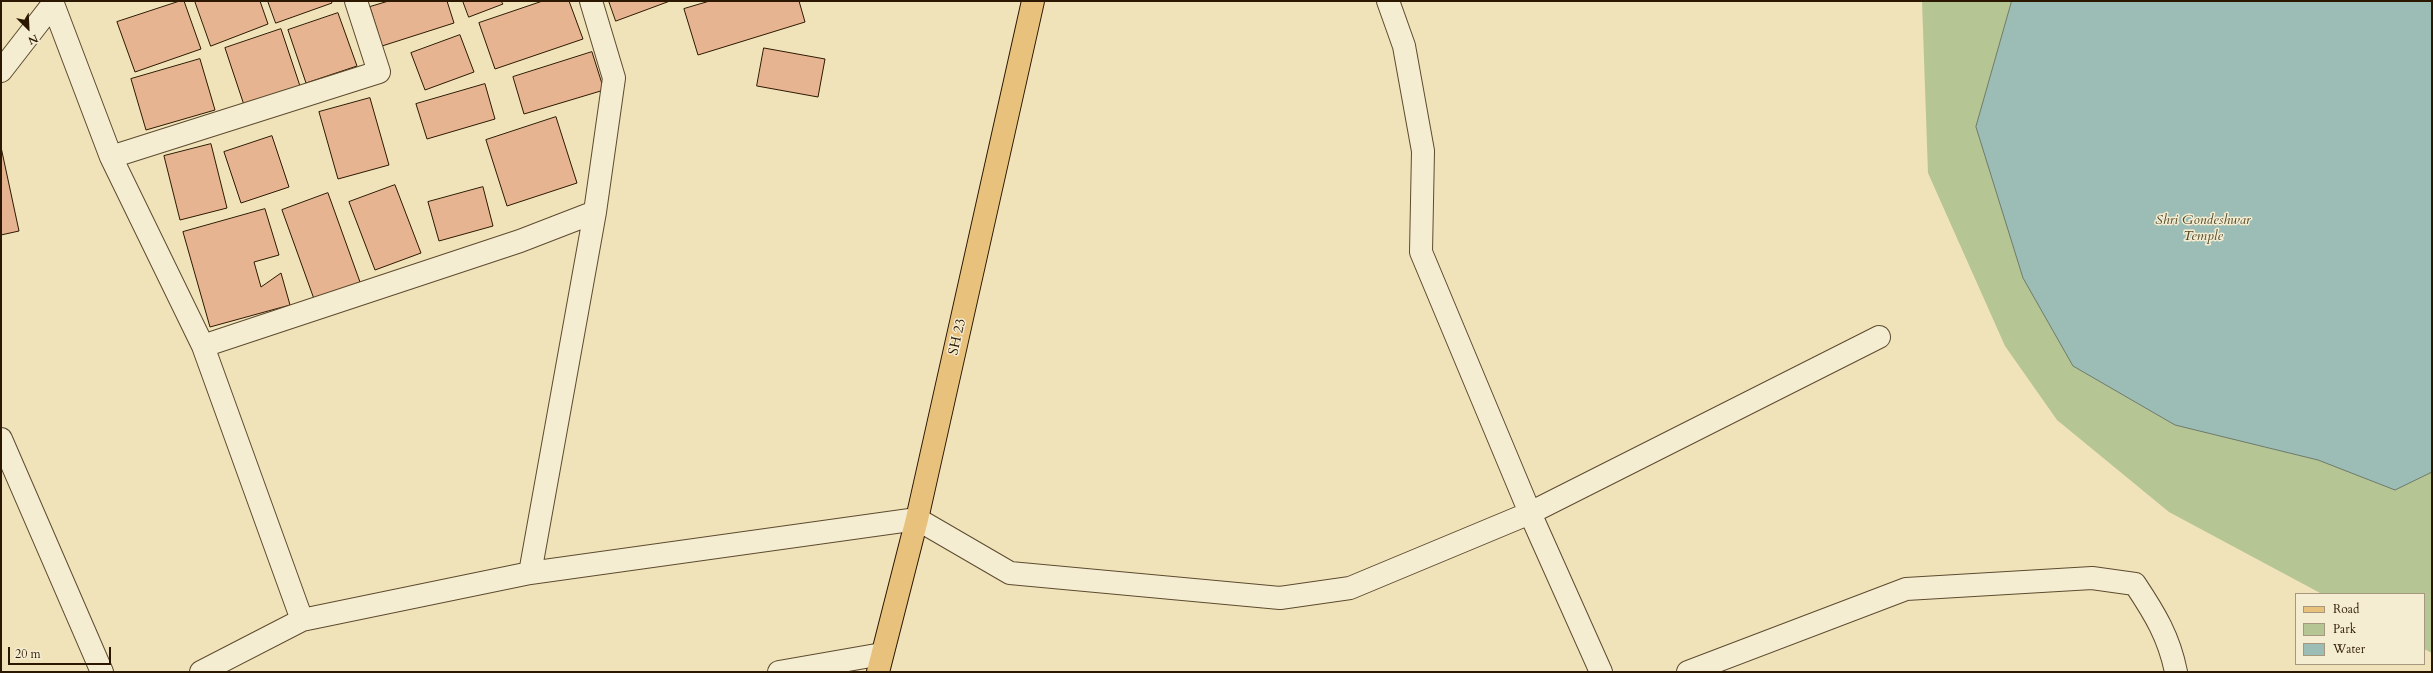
<!DOCTYPE html>
<html>
<head>
<meta charset="utf-8">
<style>
	body { margin:0 }
	#map { position:relative; width:2433px; height:673px; overflow:hidden; background:#f0e3ba; font-family:Cardo,serif }
	canvas { display:block }
	.frame { position:absolute; inset:0; border:2px solid #2c1800; pointer-events:none }
	.legend { position:absolute; left:2295px; top:593px; width:130px; height:72px; box-sizing:border-box; background:#f5edd2; border:1px solid #a5987e; margin:0; padding:5px 7px; list-style:none; font-size:12px; color:#2c1800 }
	.legend li { display:flex; align-items:center; gap:8px; height:20px }
	.legend b { width:20px; border:1px solid #a5987e }
	.north { position:absolute; left:8px; top:8px; width:40px; height:40px; -webkit-text-stroke:3px #f5edd2; paint-order:stroke; rotate:156deg; font-size:11px; font-weight:700; line-height:16px; text-align:center; color:#2c1800 }
	.north::after { content:''; display:block; margin:auto; width:14px; height:18px; background:#2c1800; clip-path:polygon(50% 0,100% 100%,50% 72%,0 100%) }
	.scale { position:absolute; left:8px; top:647px; width:103px; height:18px; box-sizing:border-box; border:2px solid #2c1800; border-top:0; padding-left:5px; font-size:12px; line-height:14px; white-space:nowrap; color:#2c1800; -webkit-text-stroke:3px #f5edd2; paint-order:stroke }
</style>
</head>
<body>
<div id="map">
<canvas width="2433" height="673"></canvas>
<div class="frame"></div>
<ul class="legend">
<li><b style="height:5px;background:#e8c27d"></b>Road</li>
<li><b style="height:11px;background:#b5c594"></b>Park</li>
<li><b style="height:11px;background:#9bbdb5"></b>Water</li>
</ul>
<div class="north">N</div>
<div class="scale">20 m</div>
</div>
<script>
const ctx = document.querySelector('canvas').getContext('2d');
ctx.lineJoin = 'round';
function fillPath(path, color) { ctx.fillStyle = color; ctx.fill(path, 'evenodd'); }
function trace(path, color, width, dash) { ctx.strokeStyle = color; ctx.lineWidth = width; ctx.lineCap = dash ? 'butt' : 'round'; ctx.setLineDash(dash || []); ctx.stroke(path); }
function label(font, color, halo, rows, align = 'center') {
  ctx.font = font + ' Cardo,serif'; ctx.lineWidth = 3; ctx.setLineDash([]); ctx.textBaseline = 'middle'; ctx.strokeStyle = halo; ctx.fillStyle = color; for (const [text, x, y, turn = 0] of rows) {
    ctx.save(); ctx.translate(x, y); ctx.rotate((+turn || 0) * Math.PI / 180); ctx.textAlign = isNaN(turn) ? turn : align; if (halo) ctx.strokeText(text, 0, 0); ctx.fillText(text, 0, 0); ctx.restore();
  }
}
fillPath(new Path2D(`
	M1922 1H2432V653L2424 649V594H2322L2169 512 2057 420 2005 346 1928 173Z`), '#b5c594');
const water = new Path2D(`
	M2012 1H2432V472L2395 490 2318 460 2175 425 2073 366 2023 278 1976 127Z`);
fillPath(water, '#9bbdb5');
trace(water, '#6f7b6d', 1);
const building = new Path2D(`
	M180 1H184L201 49 135 72 117 22Z
	M195 1H260L268 24 211 46Z
	M268 1H331L332 3 276 23Z
	M389 1H447L454 23 382 46 370 7Z
	M463 1H501L503 4 469 17Z
	M543 1H569L583 39 495 69 479 23Z
	M609 1H670L616 21Z
	M710 1H799L805 22 698 55 684 9Z
	M338 13 357 66 306 83 288 30Z
	M281 29 300 86 244 105 225 48Z
	M460 35 474 72 425 90 411 53Z
	M764 48 825 59 818 97 757 86Z
	M592 52 604 90 524 114 513 77Z
	M200 59 215 110 146 130 131 79Z
	M485 84 495 119 427 139 416 104Z
	M370 98 389 165 338 179 319 112Z
	M556 117 577 183 507 206 486 140Z
	M272 136 289 187 241 203 224 152Z
	M211 144 227 208 180 220 164 156Z
	M1 147 19 231 1 235Z
	M395 185 421 253 375 270 349 202Z
	M483 187 493 226 439 241 428 202Z
	M328 193 360 282 314 299 282 210Z
	M265 209 279 255 254 262 261 287 281 273 290 305 210 327 183 232Z`);
fillPath(building, '#e7b492');
trace(building, '#2c1800', 1);
const minor = new Path2D(`
	M1388 1 1404 46 1423 151 1421 252 1530 513 1601 672
	M1 71 53 4 111 157 379 72 356 1
	M111 157 203 346 302 620
	M203 346 520 241 595 212
	M1 439 102 672
	M530 573 917 519 1010 573 1280 598 1350 588 1530 513 1879 337
	M201 672 302 620 530 573 595 212 614 78 591 1
	M779 672 882 654
	M1688 672 1906 589 2092 578 2135 584C2155 614 2169 637 2176 672`);
const major = new Path2D(`
	M878 672 917 519 1033 1`);
trace(minor, '#5d4b2e', 24);
trace(major, '#2c1800', 24);
trace(minor, '#f5edd2', 22);
trace(major, '#e8c27d', 22);
label('italic 14px', '#554c2c', '#f5edd2', [
	["Shri Gondeshwar",2203,221],
	["Temple",2203,237]
]);
label('14px', '#2c1800', '#f5edd2', [
	["SH 23",958,337,-77]
]);
</script>
</body>
</html>
